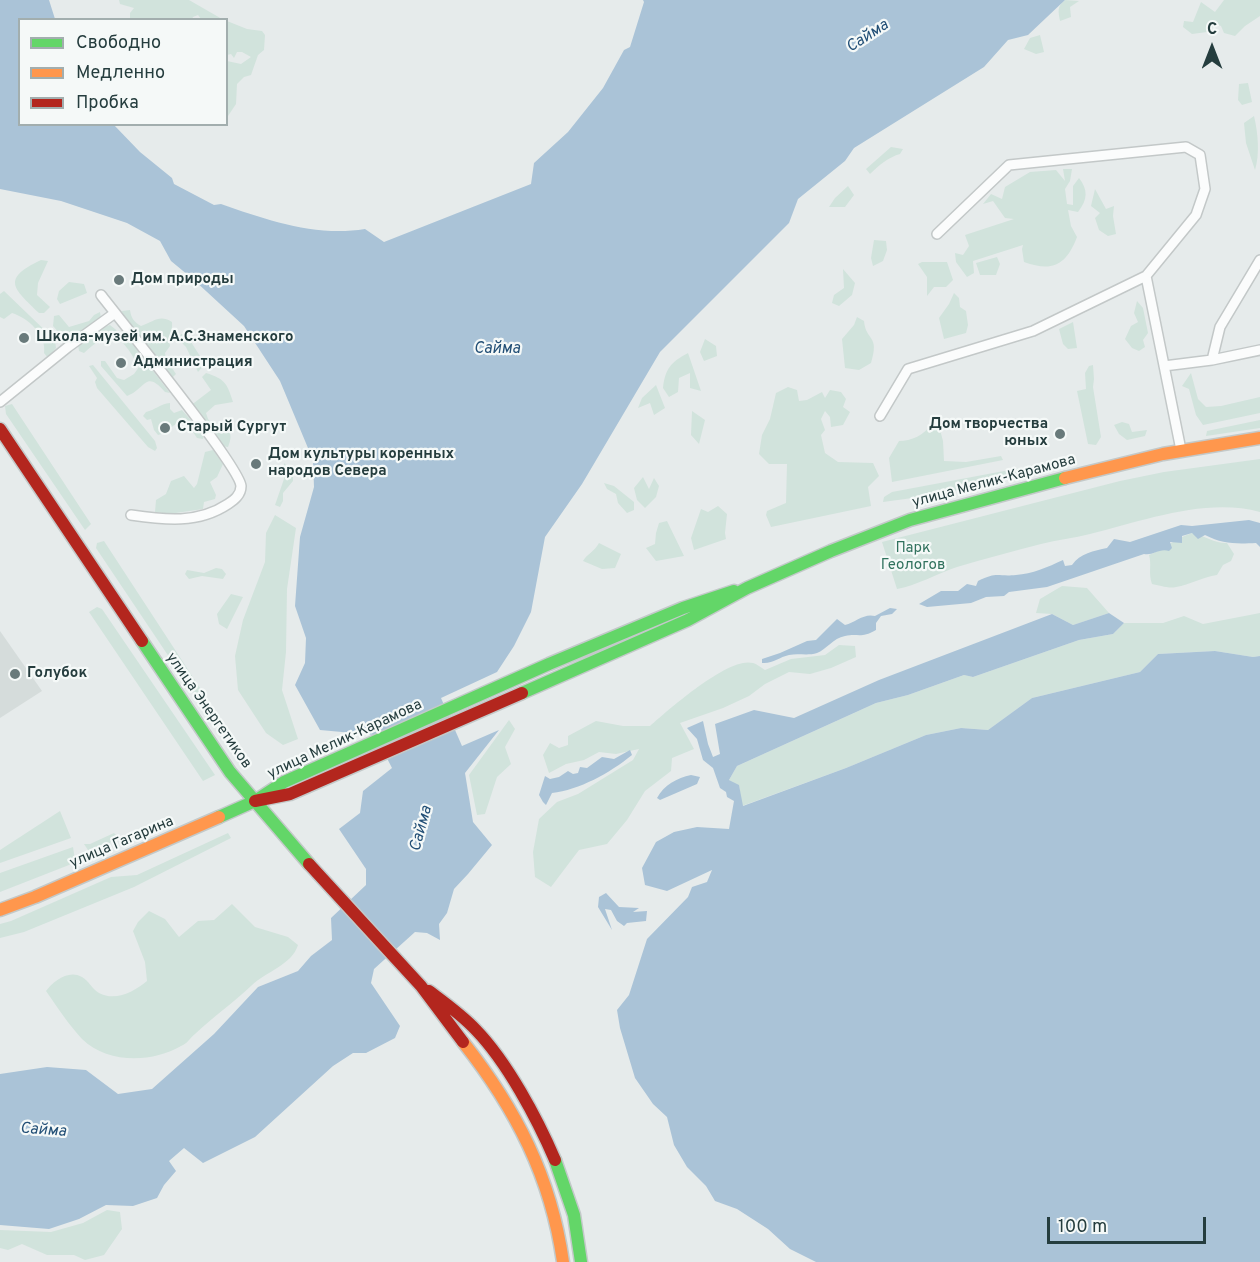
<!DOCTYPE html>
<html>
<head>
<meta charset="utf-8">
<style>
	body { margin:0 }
	#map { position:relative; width:1260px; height:1262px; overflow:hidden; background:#e6ebeb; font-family:Overpass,sans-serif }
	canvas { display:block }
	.legend { position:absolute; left:18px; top:18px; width:210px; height:108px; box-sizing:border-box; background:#f5f9f8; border:2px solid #a2aeae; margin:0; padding:8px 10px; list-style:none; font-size:18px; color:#253d3e }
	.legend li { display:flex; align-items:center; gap:12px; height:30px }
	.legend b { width:30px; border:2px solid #a2aeae }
	.north { position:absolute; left:1182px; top:18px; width:60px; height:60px; -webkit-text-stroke:4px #f5f9f8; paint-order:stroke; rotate:0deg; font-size:16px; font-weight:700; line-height:24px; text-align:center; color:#253d3e }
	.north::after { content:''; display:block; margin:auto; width:21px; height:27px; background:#253d3e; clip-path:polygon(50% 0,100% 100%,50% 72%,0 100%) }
	.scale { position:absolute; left:1047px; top:1217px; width:159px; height:27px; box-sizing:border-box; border:3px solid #253d3e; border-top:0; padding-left:8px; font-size:18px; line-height:21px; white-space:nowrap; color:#253d3e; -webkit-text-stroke:4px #f5f9f8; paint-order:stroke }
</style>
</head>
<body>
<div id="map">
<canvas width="1260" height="1262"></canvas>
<ul class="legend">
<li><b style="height:8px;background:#63d668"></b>Свободно</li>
<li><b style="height:8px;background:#ff974d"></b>Медленно</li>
<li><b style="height:8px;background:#b3261e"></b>Пробка</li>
</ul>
<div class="north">С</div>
<div class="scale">100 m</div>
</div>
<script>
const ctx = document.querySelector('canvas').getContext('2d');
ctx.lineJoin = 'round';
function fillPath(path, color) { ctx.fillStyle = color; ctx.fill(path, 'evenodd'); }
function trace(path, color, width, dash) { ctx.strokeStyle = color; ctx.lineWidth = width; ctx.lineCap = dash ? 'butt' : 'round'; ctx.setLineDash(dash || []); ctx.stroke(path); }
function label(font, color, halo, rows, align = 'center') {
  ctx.font = font + ' Overpass,sans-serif'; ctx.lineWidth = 4.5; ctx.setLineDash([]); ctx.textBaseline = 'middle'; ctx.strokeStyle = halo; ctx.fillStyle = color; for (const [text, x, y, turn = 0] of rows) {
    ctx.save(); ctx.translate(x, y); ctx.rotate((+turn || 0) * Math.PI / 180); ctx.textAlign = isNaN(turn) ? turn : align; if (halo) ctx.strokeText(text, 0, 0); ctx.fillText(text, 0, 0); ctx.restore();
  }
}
fillPath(new Path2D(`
	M0 631 42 691 0 718Z`), '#d5dcdb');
fillPath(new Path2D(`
	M119 0H189L222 19H201L198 15 193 17 192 19H130V13L134 8 120 4Z
	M1065 0 1079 1 1070 7 1071 17 1060 21C1058 11 1057 6 1065 0Z
	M1224 0H1260V16L1245 26 1235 36 1224 33 1221 26 1216 24 1207 32 1192 34 1183 27 1184 21 1193 22 1201 2 1215 12Z
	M227 21 247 29 262 31 265 35 264 50 258 55 251 75 244 77 237 84 236 104 228 116 226 115 227 61 241 64 251 57 242 52H237L234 58 231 54 227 55Z
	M1040 35 1044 52 1036 54 1024 49 1030 38Z
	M1248 83 1252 102 1242 105 1238 100 1239 84Z
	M1254 116C1258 133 1260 154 1255 170L1246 143 1244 123Z
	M891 147 903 149 900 154C889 157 879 165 870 174L866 169Z
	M1063 169H1072L1070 181 1065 189 1067 204 1073 205V186L1079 178C1088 190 1088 199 1078 212L1068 210 1071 226 1077 237C1066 266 1052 272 1024 262L1022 249 1023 245 973 261 974 273 967 277 956 262 955 253 963 255 969 246 965 235 1014 219 1005 218 993 201 983 204 991 194 1002 199 1005 187 1030 172 1056 170 1065 181Z
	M848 186 854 195 845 207H829L835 198Z
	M1095 189 1106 209 1114 206 1113 216 1116 234 1108 236 1099 230 1095 218 1100 213 1091 206Z
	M874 240 886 241 887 250 883 261 873 266 871 258Z
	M997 257 1000 264 996 275H980L976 263Z
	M41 260 48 261 38 283 37 295 50 307 44 313H39C13 288 1 279 41 260Z
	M922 262H947L953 280 946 287H934L927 296V277L918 264Z
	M843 269 855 283 852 295 839 306 832 303 834 295 844 288Z
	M69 282 84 284 87 293 60 304 57 299 59 291Z
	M4 291 55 340 56 348 48 358 44 353C47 335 28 318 12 313L4 319 0 317V294Z
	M954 293 959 298 960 307 966 311 968 325 966 333 944 339 939 318 949 304Z
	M1137 301 1143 308 1148 333 1143 340 1145 347 1139 351 1132 348 1125 339 1131 326 1138 322 1134 313Z
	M130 310C131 318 134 322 141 326 154 322 159 314 172 322 173 331 168 337 170 346L165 353 166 359 176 374 172 378 123 317 122 311Z
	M100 312 101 318 69 339 61 335 53 326 54 316 59 315 69 327 89 321 94 315Z
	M857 317 864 321C866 342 880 334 871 363L859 370 845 368 842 339 854 325Z
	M1073 322 1077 348 1068 349 1063 344 1059 329Z
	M110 325 130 341 170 393 165 392C145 369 146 389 127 396L101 366V361H105L117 378 124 380 134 374 139 367C122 337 113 326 84 353L79 351 78 345 101 328Z
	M181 334H186L205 364 198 372 186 347 179 340Z
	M705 339 716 346 717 356 704 361 700 352Z
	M688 353 701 391 690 388V373L679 378 678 392 669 397 663 388C665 369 671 362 688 353Z
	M93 365 155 441 157 448 155 451 148 447 97 388 95 382 97 378 89 366Z
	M1093 365 1094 379 1093 387 1101 437 1096 445 1088 444 1077 391 1086 389 1085 373 1089 366Z
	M206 373C225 379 227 383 233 402L215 405 206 413 208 419 221 434 229 431C232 436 230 442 228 447L222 446 190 406 211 390 202 377Z
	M1191 373 1198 399 1206 407 1221 406 1260 397V413L1203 425 1196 415 1189 389 1182 386Z
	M656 385 665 408 654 415 650 403 638 408 642 398Z
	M788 387 797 390 799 401 807 400 822 392 825 398 830 390 841 392 846 399 843 407 850 412 843 425 831 427 830 417 825 411 821 419 825 430 821 435 825 453 838 462 873 463 879 476 868 487 871 506 771 527 766 515 767 511 786 503 787 464H769L759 454 762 435 770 419 776 393Z
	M170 403V409L174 413 182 410 204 435 203 439 197 438 187 423C174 419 170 433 158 435L154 430 151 419 147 420 143 416 146 412C155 410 160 404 170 403Z
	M12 404 91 524 85 530 6 414 5 406Z
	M692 411 705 420 699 444 691 435Z
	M1260 420V428L1206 436 1207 431Z
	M1122 422 1129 424 1132 432 1147 430 1145 436 1127 440 1119 434 1114 425Z
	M931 424 939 426 943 441 944 461 966 462 1001 456 1003 460 892 482 889 458 899 441C911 441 925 435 931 424Z
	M213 450 223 464 217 477 210 482 216 495 215 499 204 502 203 509 169 514 155 512 156 500 166 494 171 481 184 476 194 488 197 484 205 452Z
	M1075 457 1072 464 1034 473 1031 467Z
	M1260 459V512C1206 497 1143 521 1090 534 1074 538 1057 540 1041 544 1013 551 984 559 957 567 939 573 915 586 897 589L882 542 1120 481 1164 472Z
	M284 463 293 472V481L283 493V501L280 507 275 505 284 479Z
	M1020 468V475L942 494 883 502 884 497 892 492Z
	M643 477 649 489 654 478 659 486 656 497 645 508 637 500 634 488Z
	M604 483 614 486 634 502V510L627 513 618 503 616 494 607 489Z
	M718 506 727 514 725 533 726 539 694 550 691 538 701 509 708 512Z
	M275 515 296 528 287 589 286 652 282 690 298 739 283 745 266 733 238 690 235 656 243 620 265 562 266 533Z
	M667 521 684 556 656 561 646 548 655 544 656 533 659 523Z
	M1192 533C1203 535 1216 544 1227 543L1234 554 1231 561 1223 565 1217 575C1202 577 1190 585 1176 587 1169 589 1159 585 1152 584 1148 573 1152 565 1149 555 1164 549 1176 538 1192 533Z
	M104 541 215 711 218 718H210L96 548 97 543Z
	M599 543 621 554 615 568 602 569 583 561C588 553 594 552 599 543Z
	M216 568 222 569 226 574 223 579 202 576 189 579 185 574 187 570 204 573Z
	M1062 586 1087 588 1109 613 1073 625 1052 614 1036 613 1040 599Z
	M231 594 243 597 227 629 219 624 217 614Z
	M97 607 102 609 215 775 203 781 89 612Z
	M1260 613V656L1253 657 1215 651 1158 654 1140 672 1032 698 988 730 961 728 926 735 846 768 742 806 739 786 729 780 737 766 876 703 908 695 964 675 973 677 1079 640 1113 634 1124 623H1163L1184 616 1203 624Z
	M839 645 855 646 856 657 831 668 810 674 789 672 765 684 749 696 723 708 680 723 694 749 672 758 671 771 645 791 627 820 607 844 579 850 551 887 535 877 533 852 539 819 557 802 578 794 633 760 639 749 616 754 599 752 584 760 566 764 549 773 543 755 550 743 559 748 568 745V736L596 721 623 726H650C668 710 729 656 753 663 757 664 762 668 765 670L791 659 825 655Z
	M509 720 515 729 505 747 511 764 497 777 485 814 477 815 469 775Z
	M60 811 71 838 0 863V850Z
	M114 833 117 836 102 850 95 853 88 850 84 844H90Z
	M228 833 231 838 134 887 24 932 0 938V924L11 921 111 877 137 875Z
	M73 847 75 860 69 865 0 892V873Z
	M232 904 255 927 288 937 298 945C292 965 265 972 251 986 233 1003 213 1017 195 1034 190 1038 187 1044 181 1046 152 1063 108 1064 82 1039 69 1025 57 1007 46 991 53 981 69 969 82 977 89 981 93 990 99 993 116 1002 135 991 147 981L145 962 133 931 138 922 149 911 165 919 179 937 198 921 214 920Z
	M107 1210 120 1212 122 1229 104 1255 85 1260 74 1255H47L22 1244 8 1250 0 1248V1230L51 1232 83 1223Z`), '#d1e3dc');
fillPath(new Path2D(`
	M0 0H49L55 19 20 20V124L114 125 140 152 172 178 174 184 214 205 221 204C267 220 315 237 365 229L384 242 531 184 534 163 568 132 603 88 624 50 630 47 644 2 643 0H1065L1028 35 1008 40 984 67 854 148 845 161 798 199 789 223 660 352 582 484 545 537 531 612 514 646 497 672 441 698 462 746 499 730 465 773 473 822 492 845 468 874 454 889 447 913 439 924 440 940 427 933 415 932 374 969 371 983 400 1026 395 1038 366 1053H353L333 1066 255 1137 203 1163 184 1148 169 1161 176 1171 164 1185 157 1198 133 1206 106 1205 79 1219 49 1229 0 1225V1074L47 1067 86 1070 118 1094 152 1089 214 1034 258 987 298 971 311 956 332 940 331 918 366 885V869L339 829 360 813 363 791 392 768 375 735 320 730 295 685 305 663 306 638 295 606 300 537 314 487 313 460 280 381 244 326 194 280 171 261 160 241 127 223 61 201 0 189Z
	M1249 520 1260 523V547L1256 543C1235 544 1223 544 1205 535L1198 539 1192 533 1182 536V543L1170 542 1172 548 1169 551C1159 548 1153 556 1144 554L1047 587 1009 592 1004 596 986 597 971 603 927 607 919 604 941 591H958L967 584 976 586 978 581C998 571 997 577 1016 575 1032 574 1048 567 1063 560L1065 566 1072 565C1080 553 1094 551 1107 548L1114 539 1130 542 1181 525 1192 526Z
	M890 608 897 609 892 614 881 616 876 623V630C860 639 859 633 845 636 833 638 826 650 817 653 808 656 798 653 789 655 779 657 773 664 762 663V659L780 653 807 641 816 640 837 619 845 625C856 622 864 613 875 616Z
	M1109 613 1124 623 1113 634 1079 640 973 677 964 675 908 695 876 703 737 766 729 780 739 785 743 806 846 768 926 735 961 728 988 730 1032 698 1140 672 1158 654 1215 651 1253 657 1260 656V1262H816L790 1249 768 1229 737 1209 715 1201 706 1186 687 1167 674 1145 667 1117 653 1104 635 1078 620 1028 617 1010 629 995 647 939 688 897 692 887 707 882 712 870 667 891 645 885 642 868 656 842 674 832 697 827 729 829 734 801 727 797 726 792 720 788 713 768 703 760 697 739 687 728 703 721 708 744 713 757 720 754 715 724 754 710 794 718 879 680 1052 614 1073 625Z
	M630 750 632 755C610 773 579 790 552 793L546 805 543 802 539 795 545 776 550 779 559 777 568 771 573 774 578 773 580 767 587 768 602 757 614 759Z
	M691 775 700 777 697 784 660 800 657 798C664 785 677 778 691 775Z
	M606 893 619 907 639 908 633 912 647 911 646 921 627 923 624 926 617 921 611 910 605 909 612 930 598 907 599 897Z`), '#aac3d7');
const street = new Path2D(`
	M1146 276 1181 450
	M101 295C121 321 240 467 241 486 241 495 234 500 228 504 198 524 165 520 131 515
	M1212 360 1220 327 1260 260
	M1164 366 1212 360 1260 350
	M0 402 68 347 115 313
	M880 416 908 369 1033 331 1146 276 1196 215 1205 189 1200 155 1186 147 1009 165 937 234`);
const fast = new Path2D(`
	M142 641 230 772 309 864
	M522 693 688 620 747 588 831 551 910 520 1065 478
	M219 817 255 801 284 782 549 664 683 608 734 591
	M555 1160 574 1215 581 1262`);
const slow = new Path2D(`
	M1065 478 1163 454 1260 438
	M0 910 35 897 219 817
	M463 1042C516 1109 551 1177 563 1262`);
const jam = new Path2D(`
	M0 429 142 641
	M255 801 290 794 522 693
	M309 864 421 986 463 1042
	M429 991C445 1003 462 1015 476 1030 507 1062 537 1118 555 1160`);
trace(street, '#c3c8c8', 12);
trace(fast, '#c3c9c9', 15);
trace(slow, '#c3c9c9', 15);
trace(jam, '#c3c9c9', 15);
trace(street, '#fbfcfc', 9);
trace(fast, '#63d668', 12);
trace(slow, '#ff974d', 12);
trace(jam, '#b3261e', 12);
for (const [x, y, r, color] of [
	[119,280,6,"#697a7b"],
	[24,338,6,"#697a7b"],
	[121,363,6,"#697a7b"],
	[165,428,6,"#697a7b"],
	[1060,434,6,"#697a7b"],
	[256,464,6,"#697a7b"],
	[15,674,6,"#697a7b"]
]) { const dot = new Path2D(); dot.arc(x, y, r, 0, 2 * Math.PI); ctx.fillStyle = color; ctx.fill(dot); trace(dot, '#f5f9f8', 2); }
label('bold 15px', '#253d3e', '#f5f9f8', [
	["Дом природы",131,280],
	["Школа-музей им. А.С.Знаменского",36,338],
	["Администрация",133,363],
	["Дом творчества",1048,425,"right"],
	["юных",1048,442,"right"],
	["Старый Сургут",177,428],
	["Дом культуры коренных",268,455],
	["народов Севера",268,472],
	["Голубок",27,674]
], 'left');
label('15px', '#253d3e', '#f5f9f8', [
	["улица Мелик-Карамова",994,482,-15],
	["улица Энергетиков",208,711,55],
	["улица Мелик-Карамова",345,740,-25],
	["улица Гагарина",122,843,-23]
]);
label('15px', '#31725e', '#f5f9f8', [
	["Парк",913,549],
	["Геологов",913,566]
]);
label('italic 16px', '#224f76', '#f5f9f8', [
	["Сайма",868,37,-33],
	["Сайма",497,350],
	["Сайма",422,829,-75],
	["Сайма",43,1131,4]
]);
</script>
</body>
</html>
